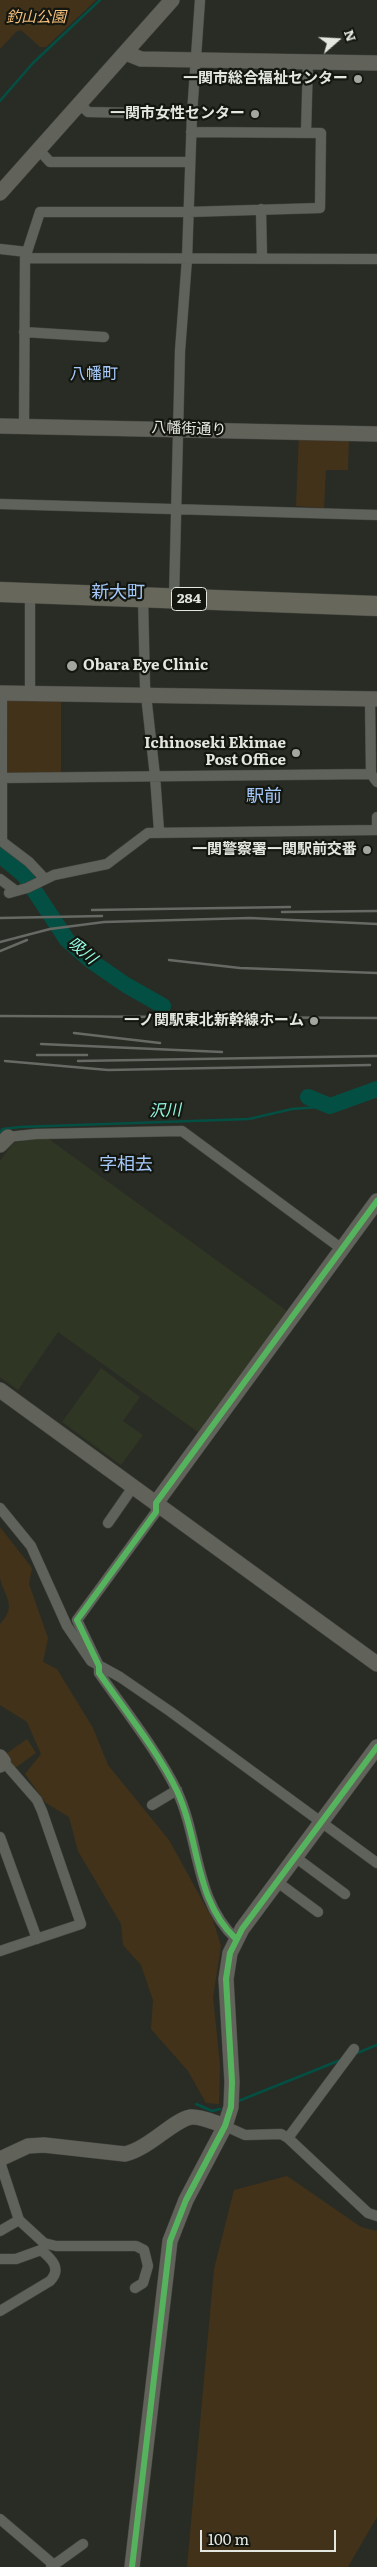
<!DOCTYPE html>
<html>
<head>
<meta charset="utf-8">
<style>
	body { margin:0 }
	#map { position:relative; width:377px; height:2567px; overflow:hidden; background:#292c24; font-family:Literata,serif }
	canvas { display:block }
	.north { position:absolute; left:312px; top:15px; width:50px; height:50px; -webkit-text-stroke:4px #141610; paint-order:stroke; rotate:71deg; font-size:14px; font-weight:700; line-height:20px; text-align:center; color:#e4e7df }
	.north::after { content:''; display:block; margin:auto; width:18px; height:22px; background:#e4e7df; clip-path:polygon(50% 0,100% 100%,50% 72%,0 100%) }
	.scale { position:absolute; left:200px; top:2530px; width:136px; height:22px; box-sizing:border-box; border:2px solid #e4e7df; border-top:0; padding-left:6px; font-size:15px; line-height:18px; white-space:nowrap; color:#e4e7df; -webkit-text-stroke:4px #141610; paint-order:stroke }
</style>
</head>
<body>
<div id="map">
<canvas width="377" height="2567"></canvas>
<div class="north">N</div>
<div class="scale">100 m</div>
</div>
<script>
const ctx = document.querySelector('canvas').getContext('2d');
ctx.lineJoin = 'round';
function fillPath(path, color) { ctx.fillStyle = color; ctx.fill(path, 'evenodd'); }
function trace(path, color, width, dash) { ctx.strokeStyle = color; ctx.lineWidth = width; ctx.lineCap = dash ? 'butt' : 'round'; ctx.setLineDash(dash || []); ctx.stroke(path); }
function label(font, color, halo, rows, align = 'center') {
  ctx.font = font + ' Literata,"Noto Sans JP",serif'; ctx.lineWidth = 4.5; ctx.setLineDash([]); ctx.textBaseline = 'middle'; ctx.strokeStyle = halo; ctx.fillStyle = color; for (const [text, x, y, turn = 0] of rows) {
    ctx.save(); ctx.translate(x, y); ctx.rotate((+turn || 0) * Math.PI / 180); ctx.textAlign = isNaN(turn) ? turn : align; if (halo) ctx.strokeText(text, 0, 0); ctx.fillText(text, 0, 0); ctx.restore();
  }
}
fillPath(new Path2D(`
	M46 1137 287 1311 198 1432 58 1332 18 1390 0 1377V1161L13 1143Z
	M101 1368 140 1397 123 1421 143 1435 121 1465 62 1422Z`), '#303624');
fillPath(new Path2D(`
	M0 0H96L46 47H40L21 30 16 32 0 49Z
	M299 434 349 436 348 470H326L324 508 296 506Z
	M7 698H61V773H8Z
	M0 1527 32 1568 29 1584 48 1638 43 1662 57 1669 93 1728 108 1765 169 1840 213 1920 221 1946 213 1997 220 2065 219 2104 206 2103 188 2071 151 2029 153 2000 141 1965 123 1945 121 1924 78 1851 69 1817 46 1803 25 1774 41 1754 27 1722 0 1705V1624C18 1606 4 1596 0 1578 0 1563 0 1543 0 1527Z
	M27 1739 36 1753 15 1768 6 1754Z
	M287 2176 361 2227 377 2231V2517L348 2567H187L214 2269 234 2190Z`), '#43321a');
trace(new Path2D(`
	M0 101 33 63 100 0
	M0 1132 3 1129 20 1127 249 1119 292 1109 330 1106
	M355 2054 377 2045
	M236 2102 343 2059
	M196 2104 212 2111 220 2109`), '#044f43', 2.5);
trace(new Path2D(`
	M0 855 24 875 67 940 91 961 126 985 163 1006
	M308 1097 330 1106 377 1089`), '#044f43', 16);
const street = new Path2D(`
	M80 104 88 112 192 114
	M306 133 308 61
	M39 150 50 162H190
	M261 209 262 258
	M0 249 27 252
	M25 258 377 259
	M24 332 104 337
	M24 426 25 258 40 212H188L320 208 321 133 191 132
	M0 504 377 515
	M143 597 145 686 155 776 159 831
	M174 598 180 351 187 259 192 114 200 0
	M30 693V594
	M370 699 371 774
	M0 778 371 774 377 782
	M377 830V817
	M0 840 29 862 44 878
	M2 841V694
	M0 879 16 891
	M9 893 27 888 54 875 107 864 148 833 377 830
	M8 1137 36 1134 182 1131 342 1249
	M156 1503V1512L77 1620 99 1666V1673C124 1709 159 1753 177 1791 200 1840 194 1900 236 1939
	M0 1508 31 1546 67 1626 91 1661 120 1677 171 1712 377 1863
	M108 1523 133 1487
	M152 1805 177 1790
	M0 1837 37 1939
	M295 1857 345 1894
	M276 1881 318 1912
	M0 1951 81 1924 42 1811 37 1800 3 1761
	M225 2126 245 2135 281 2134 288 2138 368 2213 377 2216
	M288 2138 354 2049
	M0 2162 19 2220 0 2231
	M19 2220 44 2243 56 2246H136L144 2250 148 2266 143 2283 135 2288
	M0 2259H16L41 2250C52 2259 62 2269 50 2281L0 2311
	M0 2519 54 2565
	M51 2567 83 2544`);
const secondary = new Path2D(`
	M126 53 141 59 377 63
	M0 193 172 0
	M0 426 377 434
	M0 693 377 699
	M0 1145 8 1137
	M0 1390 377 1664
	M156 1503 377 1201
	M0 1757 3 1761 0 1765
	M0 2159 28 2146 44 2145 125 2154C150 2148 173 2120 191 2117 201 2116 215 2123 225 2126
	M132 2567 170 2241 186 2200 225 2126 231 2107 232 2082 226 1979 230 1953 242 1929 377 1747`);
const highway = new Path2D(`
	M0 592 377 606`);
trace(street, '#444640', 11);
trace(secondary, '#444640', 16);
trace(highway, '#444640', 21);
trace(street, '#5f625b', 10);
trace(secondary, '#61635b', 15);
trace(highway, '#67685b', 20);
trace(new Path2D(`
	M92 910 290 907
	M282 912 377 911
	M0 918 102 916
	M0 942 50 929 104 922 250 918 377 924
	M0 951 27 940
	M169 960 240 968 377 973
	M0 1016 377 1018
	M74 1033 160 1043
	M41 1044 222 1052
	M37 1055H87
	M5 1061 108 1070 370 1065
	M78 1061 377 1056`), '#676964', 2.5);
trace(new Path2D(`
	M236 1939C194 1900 200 1840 177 1791 159 1753 124 1709 99 1673V1666L77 1620 156 1512V1503L377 1201
	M132 2567 170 2241 186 2200 225 2126 231 2107 232 2082 226 1979 230 1953 242 1929 377 1747`), '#56b35d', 6);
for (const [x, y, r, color] of [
	[358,79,5,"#a3a69e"],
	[255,114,5,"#a3a69e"],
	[72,666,6,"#a3a69e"],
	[296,753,5,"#a3a69e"],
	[367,850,5,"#a3a69e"],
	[314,1021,5,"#a3a69e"]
]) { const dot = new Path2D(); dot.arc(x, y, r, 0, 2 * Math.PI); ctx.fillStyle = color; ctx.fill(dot); trace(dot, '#141610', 2); }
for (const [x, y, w] of [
	[189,599,35]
]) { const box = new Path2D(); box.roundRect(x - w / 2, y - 11.5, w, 23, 4); ctx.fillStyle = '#141610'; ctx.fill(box); trace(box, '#e4e7df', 1); }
label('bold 14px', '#e4e7df', null, [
	["284",189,599]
]);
label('italic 15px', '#f6c07e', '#141610', [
	["釣山公園",36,18]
]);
label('bold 15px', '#e4e7df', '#141610', [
	["一関市総合福祉センター",348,79],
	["一関市女性センター",245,114],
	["Obara Eye Clinic",83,666,"left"],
	["Ichinoseki Ekimae",286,744],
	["Post Office",286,761],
	["一関警察署一関駅前交番",357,850],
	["一ノ関駅東北新幹線ホーム",304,1021]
], 'right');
label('15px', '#e4e7df', '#141610', [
	["八幡街通り",189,429,2]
]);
label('16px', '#a6c9fb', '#141610', [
	["八幡町",94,374]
]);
label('italic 16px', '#92f9e2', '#141610', [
	["吸川",82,951,40],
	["沢川",165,1111,-2]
]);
label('18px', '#a6c9fb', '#141610', [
	["新大町",118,593],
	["駅前",264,797],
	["字相去",126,1165]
]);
</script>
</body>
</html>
